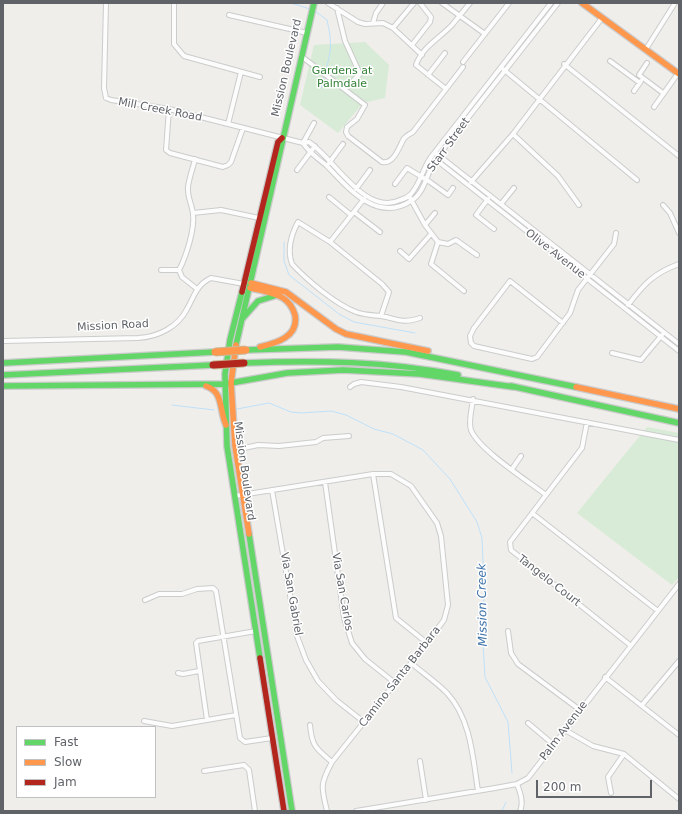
<!DOCTYPE html>
<html>
<head>
<meta charset="utf-8">
<style>
	body { margin:0 }
	#map { position:relative; width:682px; height:814px; overflow:hidden; background:#efeeea; font-family:"DejaVu Sans",sans-serif }
	canvas { display:block }
	.frame { position:absolute; inset:0; border:4px solid #5f6368; pointer-events:none }
	.legend { position:absolute; left:16px; top:726px; width:140px; height:72px; box-sizing:border-box; background:#fff; border:1px solid #bfc1c3; margin:0; padding:5px 7px; list-style:none; font-size:12px; color:#5f6368 }
	.legend li { display:flex; align-items:center; gap:8px; height:20px }
	.legend b { width:20px; border:1px solid #bfc1c3 }
	.scale { position:absolute; left:536px; top:780px; width:116px; height:18px; box-sizing:border-box; border:2px solid #5f6368; border-top:0; padding-left:5px; font-size:12px; line-height:14px; white-space:nowrap; color:#5f6368; -webkit-text-stroke:3px #fff; paint-order:stroke }
</style>
</head>
<body>
<div id="map">
<canvas width="682" height="814"></canvas>
<div class="frame"></div>
<ul class="legend">
<li><b style="height:5px;background:#63d668"></b>Fast</li>
<li><b style="height:5px;background:#ff974d"></b>Slow</li>
<li><b style="height:5px;background:#b3261e"></b>Jam</li>
</ul>
<div class="scale">200 m</div>
</div>
<script>
const ctx = document.querySelector('canvas').getContext('2d');
ctx.lineJoin = 'round';
function fillPath(path, color) { ctx.fillStyle = color; ctx.fill(path, 'evenodd'); }
function trace(path, color, width, dash) { ctx.strokeStyle = color; ctx.lineWidth = width; ctx.lineCap = dash ? 'butt' : 'round'; ctx.setLineDash(dash || []); ctx.stroke(path); }
function label(font, color, halo, rows, align = 'center') {
  ctx.font = font + ' "DejaVu Sans",sans-serif'; ctx.lineWidth = 3; ctx.setLineDash([]); ctx.textBaseline = 'middle'; ctx.strokeStyle = halo; ctx.fillStyle = color; for (const [text, x, y, turn = 0] of rows) {
    ctx.save(); ctx.translate(x, y); ctx.rotate((+turn || 0) * Math.PI / 180); ctx.textAlign = isNaN(turn) ? turn : align; if (halo) ctx.strokeText(text, 0, 0); ctx.fillText(text, 0, 0); ctx.restore();
  }
}
fillPath(new Path2D(`
	M365 42 389 65 385 98 363 103 338 133 300 105 314 45Z
	M647 427 679 433V577L672 585 577 513Z`), '#d8ebd6');
trace(new Path2D(`
	M291 3 310 9
	M315 11 327 20C332 42 332 51 325 72
	M321 88 324 75
	M284 242V261L289 275 339 314 354 322 415 333
	M172 405 214 410
	M237 409 269 403 291 412 301 413 331 411 346 415 374 429 393 434 423 450 450 479 477 522 482 538 484 586 483 644 485 677 508 722 512 773
	M502 811 506 802`), '#bfe0f9', 1);
const street = new Path2D(`
	M106 3 104 88 106 98 111 100 169 109 303 143 309 142C334 158 365 217 400 200 404 199 408 197 411 194 420 184 423 168 431 157L551 3
	M174 3V44L184 56 260 77
	M328 3 358 22 365 24 383 23 393 28 422 55
	M442 3 485 34
	M337 8 345 41 360 74 345 89
	M229 15 307 33
	M373 23 376 13 383 3
	M393 28 414 3
	M412 45 430 22 431 17 420 3
	M646 49 675 3
	M301 56 365 105 357 119 347 127 346 132 348 136 382 162C393 165 399 148 403 140 405 136 410 134 413 132L463 67
	M610 61 640 83
	M463 62 509 3
	M647 63 639 75 663 93
	M564 64 679 156
	M503 69 637 180
	M428 75 445 53
	M446 89 416 65C422 47 440 38 452 25 458 18 464 10 470 3
	M634 91 641 81
	M654 107 679 72
	M169 109 166 150 170 153 223 167 228 165 231 162 243 128
	M228 124 241 72
	M513 134 558 176 579 205
	M303 143C309 153 319 159 327 166 349 189 377 223 411 201 425 193 427 172 435 160L558 3
	M303 143 314 123
	M437 154 679 344
	M195 159C193 168 189 178 188 187 187 197 192 204 193 214 195 229 186 257 179 270L182 277 197 289
	M435 159 679 351
	M329 163 343 144
	M297 170 315 146
	M471 182 513 134 602 18
	M395 184 407 168 430 182 448 195 453 188
	M356 189 370 170
	M409 196 425 225 438 242
	M329 197 351 215
	M488 199 476 215 494 229
	M501 204 514 188
	M663 205 670 213 679 233
	M354 212 380 232
	M193 213 221 210 259 218
	M425 225 435 213
	M330 242 364 199
	M438 242 431 264 464 291
	M438 242 448 244 456 240 477 255
	M400 251 409 259 431 234
	M161 270H179
	M628 305C644 284 654 273 679 264
	M381 316 389 292 382 284 330 242 298 222C291 235 287 250 292 264 307 280 335 304 356 312 364 315 372 315 381 316 398 319 402 324 420 318
	M563 323 510 281 474 328 470 336 471 343 474 346 532 359 537 357 570 313 578 290 614 244 616 233
	M3 341 138 338C158 337 178 327 187 309 194 297 196 285 211 278L244 284
	M612 353 641 360 662 335
	M350 387 354 384 361 382 401 387 679 440
	M473 399C472 409 468 421 471 430 478 449 528 481 546 495L510 542 511 550 630 645
	M235 450 258 445 279 446 316 442 323 438 349 436
	M512 469 521 456
	M373 474 396 618 427 643
	M325 482 344 618 352 643 365 659 395 683
	M272 490 297 636 306 660 318 681 336 700 364 722
	M546 495 582 448 587 422
	M235 496 373 474H391L411 486 437 523 441 536 448 605 444 620 427 643 332 762C320 784 321 787 327 811
	M532 513 658 611
	M145 600 159 594H182L197 589 213 588 216 591 240 738 245 742 272 738
	M508 631 511 653 518 664 580 710
	M411 663C423 673 436 682 447 693 471 719 473 758 478 791
	M178 673 183 674 199 671
	M605 677 679 735
	M642 705 679 661
	M207 720 196 643 198 641 256 631
	M144 721 172 726 236 715
	M528 723 554 745
	M310 725C312 747 316 748 332 762
	M565 730 593 746 624 754 679 799
	M420 761 426 800
	M204 771 244 765 249 770 255 811
	M517 784C520 792 524 802 520 811
	M611 793 608 777 624 754
	M356 811 495 788 517 784 528 778 679 584`);
const fast = new Path2D(`
	M242 292 230 340 225 374 227 446 260 658
	M242 319 258 301 274 296
	M236 345 314 3
	M246 350 338 347 406 352 576 387
	M3 363 215 352
	M244 363C317 360 387 361 458 375
	M3 375 213 365
	M3 386 225 384 287 373 343 370 420 374 514 387
	M511 386 679 423
	M249 534 292 811`);
const slow = new Path2D(`
	M582 3 679 74
	M251 283 286 292 336 329 346 334 428 351
	M250 288C261 290 273 292 283 298 289 302 293 308 295 315 299 337 276 343 260 347
	M236 345 231 383 235 446 249 534
	M206 386C224 392 219 410 226 425
	M576 387 679 409`);
const jam = new Path2D(`
	M242 292 278 142 282 138
	M260 658 284 811`);
trace(street, '#cbcccc', 6);
trace(fast, '#cacacb', 8);
trace(slow, '#cacacb', 8);
trace(jam, '#cacacb', 8);
trace(street, '#fdfcfc', 4);
trace(fast, '#63d668', 5.5);
trace(slow, '#ff974d', 5.5);
trace(jam, '#b3261e', 5.5);
const slowBridge = new Path2D(`
	M215 352 246 350`);
const jamBridge = new Path2D(`
	M213 365 244 363`);
trace(slowBridge, '#c8b996', 9, []);
trace(jamBridge, '#c8b996', 9, []);
trace(slowBridge, '#ff974d', 7);
trace(jamBridge, '#b3261e', 7);
label('11px', '#5f6368', '#fff', [
	["Mission Boulevard",287,68,-77],
	["Mill Creek Road",160,110,11],
	["Starr Street",449,145,-54],
	["Olive Avenue",555,254,38],
	["Mission Road",113,326,-3],
	["Mission Boulevard",244,471,82],
	["Tangelo Court",549,581,38],
	["Via San Carlos",342,592,80],
	["Via San Gabriel",291,594,80],
	["Camino Santa Barbara",400,677,-52],
	["Palm Avenue",564,731,-53]
]);
label('11px', '#348238', '#fff', [
	["Gardens at",342,71],
	["Palmdale",342,84]
]);
label('italic 12px', '#4174aa', '#fff', [
	["Mission Creek",483,605,-91]
]);
</script>
</body>
</html>
